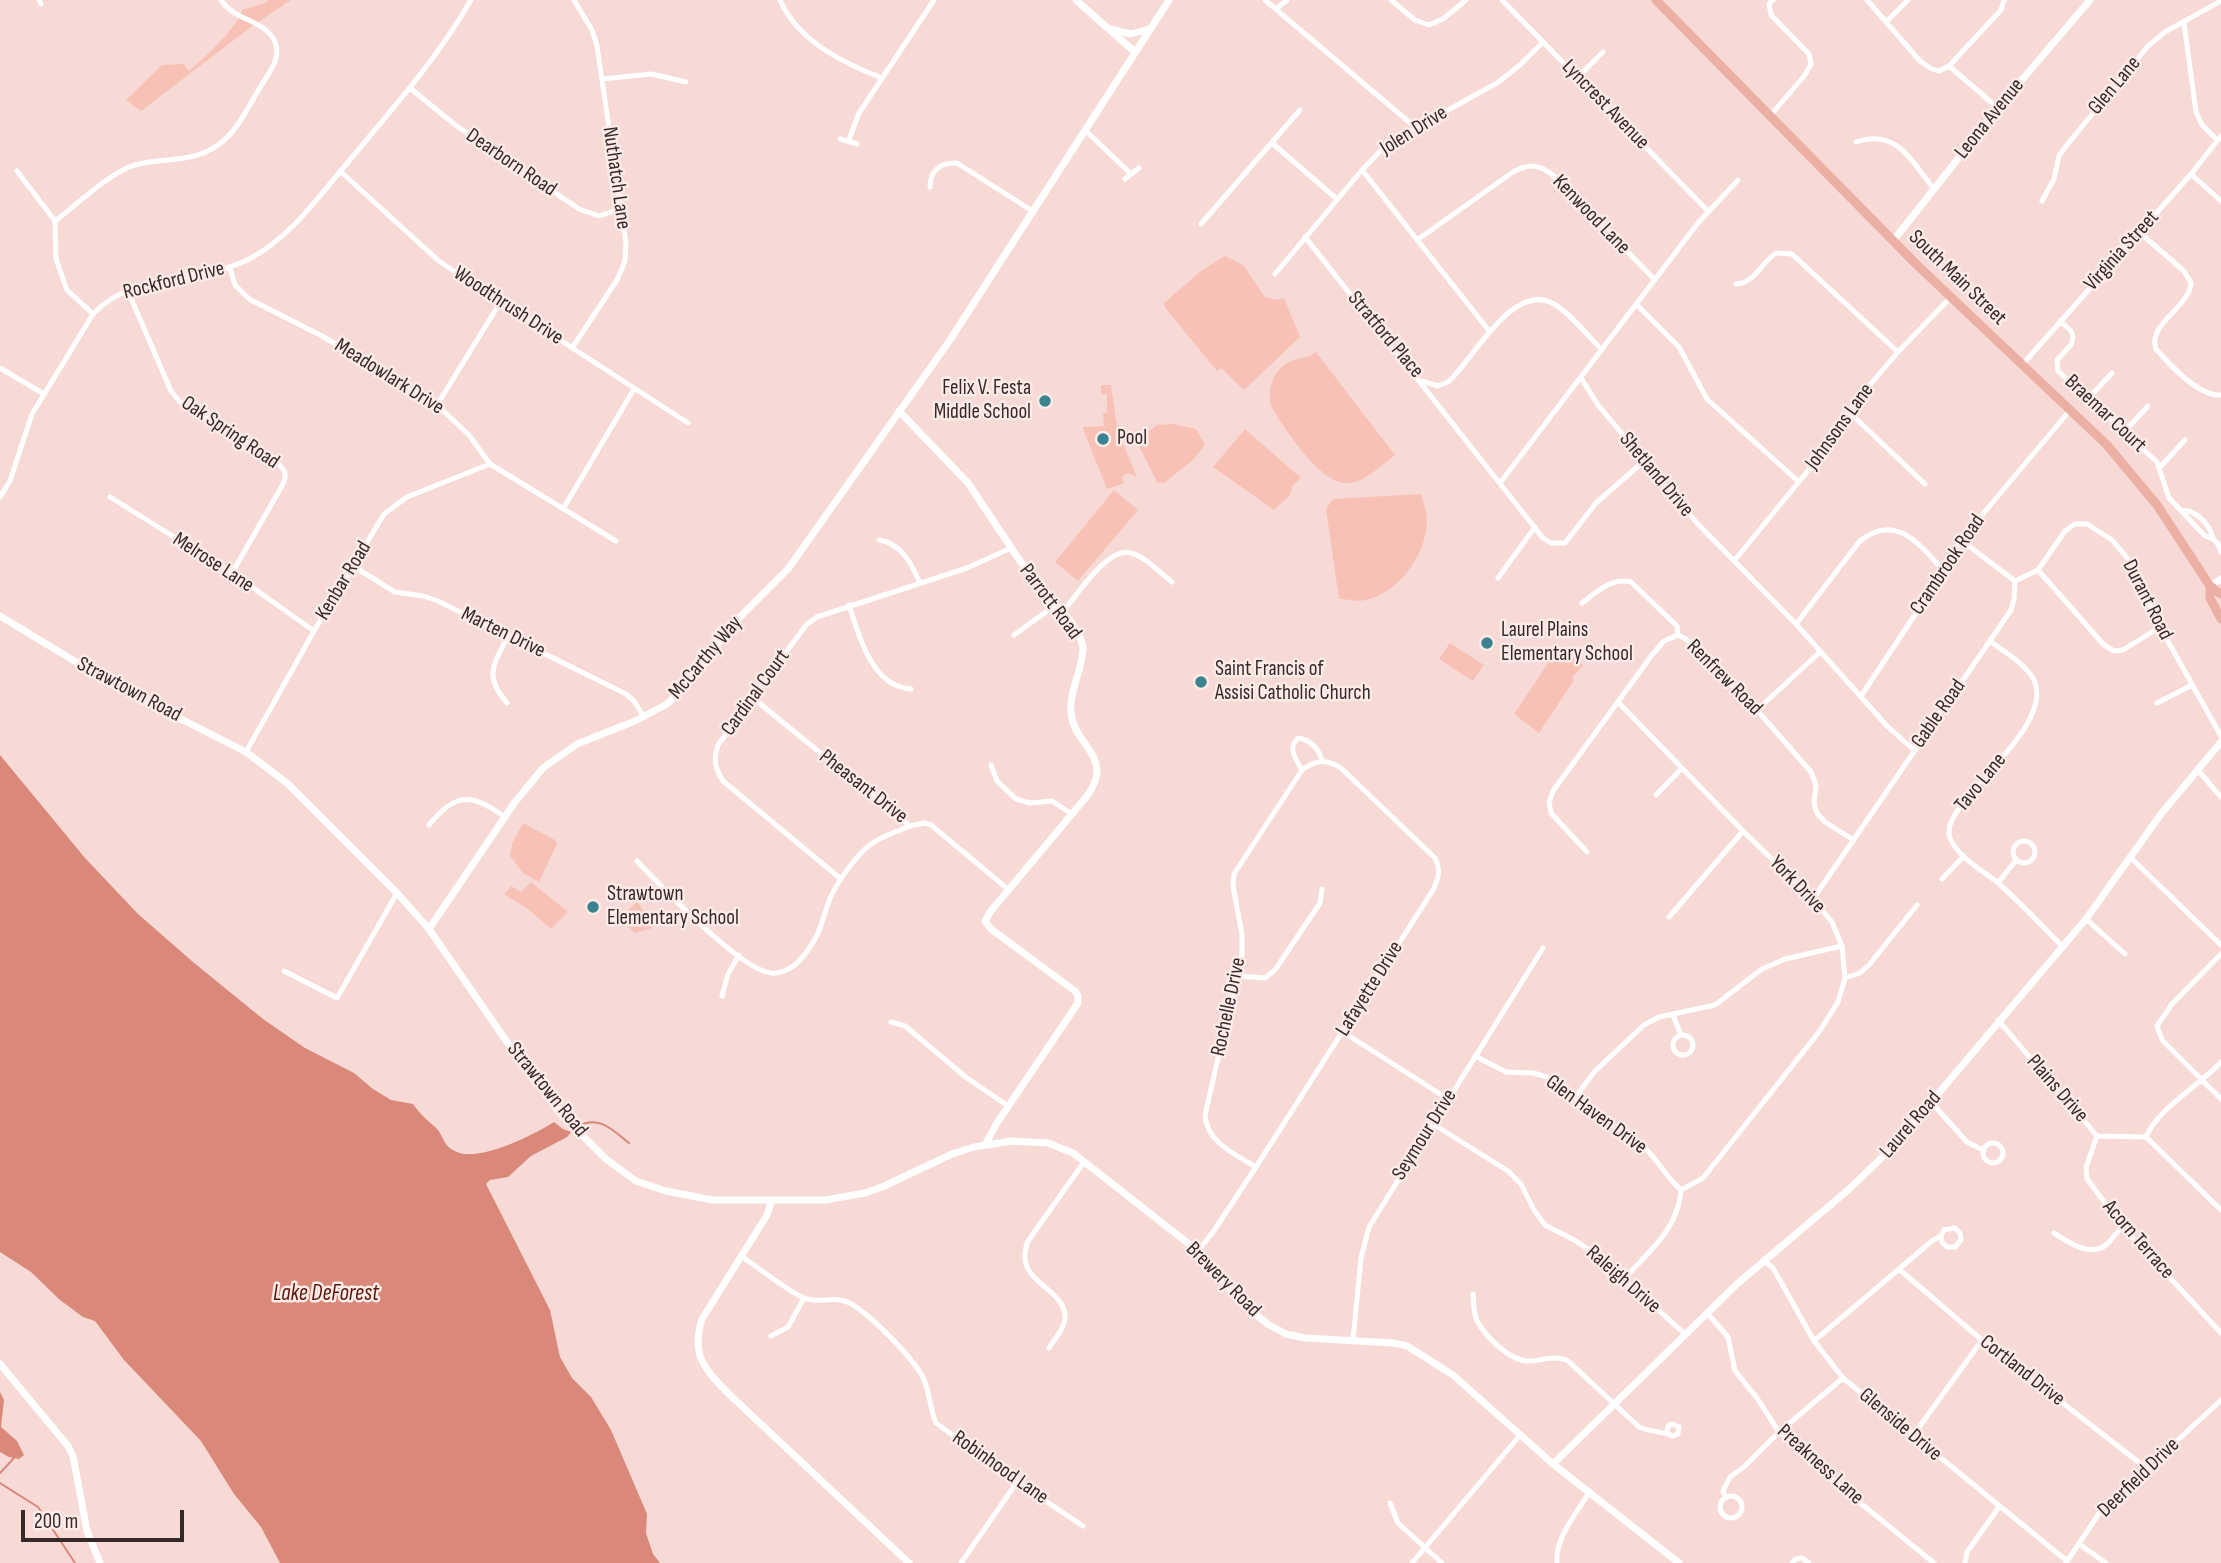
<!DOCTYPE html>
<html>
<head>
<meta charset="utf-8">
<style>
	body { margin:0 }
	#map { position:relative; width:2221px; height:1563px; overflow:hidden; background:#f7dad5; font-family:"Sofia Sans Condensed",sans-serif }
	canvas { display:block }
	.scale { position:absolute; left:21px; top:1510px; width:163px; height:32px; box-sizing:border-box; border:4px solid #352a28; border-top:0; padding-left:9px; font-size:21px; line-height:24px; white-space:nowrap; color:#352a28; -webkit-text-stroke:5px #fcebe7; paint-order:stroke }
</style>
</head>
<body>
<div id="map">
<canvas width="2221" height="1563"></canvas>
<div class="scale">200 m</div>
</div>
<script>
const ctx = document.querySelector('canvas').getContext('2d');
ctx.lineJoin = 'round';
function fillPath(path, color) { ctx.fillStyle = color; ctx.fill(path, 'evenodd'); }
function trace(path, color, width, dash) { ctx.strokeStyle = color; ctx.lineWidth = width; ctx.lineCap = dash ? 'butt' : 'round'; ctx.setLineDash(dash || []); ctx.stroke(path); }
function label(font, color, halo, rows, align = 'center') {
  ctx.font = font + ' "Sofia Sans Condensed",sans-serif'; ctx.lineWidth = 5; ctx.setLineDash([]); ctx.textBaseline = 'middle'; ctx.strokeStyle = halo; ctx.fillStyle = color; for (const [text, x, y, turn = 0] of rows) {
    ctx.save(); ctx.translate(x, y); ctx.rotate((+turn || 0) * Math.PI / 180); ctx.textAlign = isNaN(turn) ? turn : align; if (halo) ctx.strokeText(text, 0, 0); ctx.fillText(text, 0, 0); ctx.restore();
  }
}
fillPath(new Path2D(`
	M269 0H291L251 27 141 111 126 100 162 65 183 64 189 71C202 60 240 25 242 10L263 4Z
	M1225 256 1243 265 1265 297 1277 300 1284 298 1300 337 1244 390 1221 368 1217 371 1166 309 1164 303 1201 271Z
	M1316 352 1395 455C1382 465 1366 481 1349 483 1322 487 1283 427 1271 406 1267 386 1274 366 1295 360 1304 357 1308 358 1316 352Z
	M1101 385H1111L1118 432 1137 477 1128 473 1122 476 1124 483 1107 489 1083 429V427L1104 426 1103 413H1107V394H1101Z
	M1174 424 1196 429 1205 445 1193 460 1164 483 1157 482 1136 440 1157 425Z
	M1245 429 1301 478 1292 486 1291 494 1274 510 1213 467Z
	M1114 490 1138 510 1078 581 1055 562Z
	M1421 494C1423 502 1427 512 1427 521 1426 554 1400 592 1366 600 1358 602 1347 599 1339 599L1326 509 1333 499Z
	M1450 643 1484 665 1473 681 1439 659Z
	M1555 646 1583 665 1572 678 1574 680 1539 733 1514 714 1548 663 1545 660Z
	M523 823 555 840 557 844 539 882 523 873 510 856 512 844Z
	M531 882 568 912 551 929 528 909 504 894 511 886 521 892Z
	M637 902 655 925 650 929 634 933 623 919 624 914Z`), '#f8c1b6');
fillPath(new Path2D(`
	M0 755 85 858 138 914 193 962 263 1019 305 1048 354 1073 373 1089 391 1100 413 1104C420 1114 427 1120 436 1128 445 1137 442 1146 457 1152 479 1162 534 1135 554 1122L563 1129 571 1132 567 1137 531 1156 508 1177 490 1180 486 1184 550 1310 560 1357 572 1378 591 1397 611 1430 647 1514 646 1533 653 1554 660 1563H280L261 1527 234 1494 201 1441 124 1360 95 1321 83 1317 60 1300 31 1272 0 1252Z
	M0 1392 4 1400 1 1427 17 1441 24 1455 19 1459 9 1457 0 1452Z`), '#d98879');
trace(new Path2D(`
	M578 1126C599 1115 613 1130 629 1143
	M0 1473 14 1458
	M0 1483 38 1507 75 1563`), '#d98879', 2);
trace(new Path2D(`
	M39 0 41 4
	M780 0C798 41 843 63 882 78
	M1265 0 1415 127
	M1391 0 1415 20 1429 25 1443 19 1466 0
	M1502 0 1708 211
	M1867 0 1920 61 1930 68 1939 71 1949 66 2001 10 2004 0
	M1276 9 1287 0
	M1886 22 1908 0
	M2184 23 2196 112 2202 125 2217 140
	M1949 66 1998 108
	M1578 77 1603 52
	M602 79 651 74 686 82
	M410 88 454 124 579 209 599 216 620 209
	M1770 116 1805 75 1811 64 1809 54 1771 15 1769 4 1773 0
	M1086 131 1131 174
	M840 139 857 144
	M848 142 859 113 934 0
	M1856 142C1897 128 1911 161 1934 189
	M1272 143 1337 199
	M1362 170 1490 332
	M17 171 55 221 56 259 67 290 93 314
	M340 171 440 262 688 423
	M2191 174 2221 201
	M1125 179 1139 168
	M930 187C930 171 940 162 957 163L1034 212
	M2042 201 2054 179 2059 156 2066 146 2148 46 2165 32 2221 1
	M55 221C76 205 106 177 129 167 144 161 161 161 177 159 227 154 237 126 261 86 268 74 282 58 275 42 267 21 233 20 221 0
	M1201 224 1300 110
	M2139 232 2184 271 2191 283C2189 308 2147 324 2156 349 2170 365 2199 397 2221 395
	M1305 237 1543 538 1551 543H1565L1596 503 1644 461
	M1417 240 1513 172C1529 163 1539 164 1554 176L1655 280
	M230 268 235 285 249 299 322 336 437 405 469 435 490 464 616 541
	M1275 274 1362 170 1388 143 1497 83 1520 65 1543 42
	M1736 284C1754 284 1762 262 1776 253L1792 254 1898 352
	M127 289 171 391 180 402 275 461C284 469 288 473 283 484L232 573
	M1636 304 1679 347 1707 399 1799 482
	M2060 321 2071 331 2073 337 2071 345 2057 360 2058 371 2157 462 2169 498 2205 536 2213 539 2218 544 2221 552
	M572 348 617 280 625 261 626 243 597 46 592 30 574 0
	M2023 364 2191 174 2221 136
	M0 368 44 394
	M1581 378 1598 405 1696 522 1796 624 1887 726 1913 749
	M1421 381 1438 386 1448 382C1473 360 1513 280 1554 304 1572 315 1587 335 1602 350
	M2088 399 2112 373
	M437 405 501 301
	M1849 412 1925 484
	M2124 432 2148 406
	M2160 467 2185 440
	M1500 483 1698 223 1738 180
	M0 497 10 481 32 414 93 314C134 270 201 285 251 258 292 236 319 196 349 161 392 109 437 59 471 0
	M110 497 232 573 314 631
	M563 509 634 389
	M2181 511C2194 507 2211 526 2213 539
	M879 540C902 544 911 563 920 583
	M1961 540 2015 581
	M1734 561 1815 462 1857 400 1898 352 1951 297
	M353 566 395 592 423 596 438 601 626 694 634 701 644 717
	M2038 570 2104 645 2114 651 2123 650 2160 627
	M1498 578 1535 527
	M2015 581 2038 570 2065 531 2075 524H2087L2112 540 2129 560 2160 627 2221 736
	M1582 603C1597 592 1611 577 1631 582L1677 626 1678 635
	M849 605C859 636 872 687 911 689
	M1063 612C1077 595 1108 546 1131 553 1146 557 1160 573 1172 582
	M1796 624 1859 542C1895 511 1920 545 1944 571
	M1014 635 1057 604
	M1678 635 1686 639 1757 710 1811 772 1816 785 1814 803 1817 813 1825 822 1852 839
	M1990 641C2004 652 2026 664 2034 680 2056 729 1944 800 1949 834 1950 842 1957 850 1963 856 1973 866 1986 873 1997 882 2020 902 2041 925 2062 946
	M1861 696 1944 571 1961 540 2071 409
	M753 698 910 826 924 823 931 825 1009 890
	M1618 702 1743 831 1813 899 1832 922 1842 946 1845 978 1838 1002 1819 1032 1703 1178 1681 1190
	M507 703C483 676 494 664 508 636
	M2157 703 2192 685
	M1757 710 1820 652
	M246 752 314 631 384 514 407 497 490 464
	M991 765 997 781 1016 799 1030 803 1052 801 1072 814
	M2197 769 2221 797
	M1302 770C1296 759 1287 749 1298 738 1311 740 1318 748 1322 760
	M1656 795 1682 768
	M429 825C456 791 472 794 505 817
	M2013 852a11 11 0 1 1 22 0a11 11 0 1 1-22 0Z
	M1587 852 1551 813 1549 802 1553 791 1652 655 1664 641 1678 635
	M2131 858 2221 945
	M637 861C660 885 740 970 771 973 792 975 806 955 815 939 823 925 825 908 832 894 839 880 852 862 863 851 876 838 894 833 910 826
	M841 879 723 781C715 768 713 760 718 745L806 625 817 617 967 568 1011 548
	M1942 879 1964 856
	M1998 883 2016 860
	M1813 899 2011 610 2014 599 2015 581
	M1669 917 1743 831
	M2086 919 2125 954
	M2221 954 2172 1004 2157 1026 2162 1040 2221 1099
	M284 971 337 998 397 893
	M1237 976 1265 978 1275 970 1320 903 1322 889
	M1845 978 1860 973 1869 965 1917 905
	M722 996 728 974 739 955
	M1673 1015 1681 1035
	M1998 1020 2097 1136 2146 1137 2221 1210
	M891 1022 905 1026 967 1078 1008 1106
	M1343 1032 1448 1099
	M1673 1045a10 10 0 1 1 20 0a10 10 0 1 1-20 0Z
	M1475 1056 1506 1072 1533 1073 1547 1077 1646 1149C1659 1162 1667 1178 1681 1190
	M1575 1098 1594 1072 1644 1025 1659 1017 1715 1005 1762 969 1785 959 1842 946
	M1932 1103 1967 1142 1983 1150
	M1433 1124 1508 1171 1521 1184 1534 1210 1545 1225 1576 1241 1598 1256 1685 1334
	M2097 1136 2086 1167 2087 1179 2123 1227 2221 1333
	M2146 1137C2159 1107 2198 1087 2221 1062
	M1983 1153a10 10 0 1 1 20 0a10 10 0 1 1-20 0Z
	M2054 1233C2069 1243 2091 1258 2107 1244 2113 1239 2116 1232 2123 1227
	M1198 1251 1213 1232 1256 1167 1433 890C1439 877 1441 871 1435 858L1342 769C1327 759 1317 759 1302 770L1234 874 1233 886 1242 934V954L1205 1115C1207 1143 1235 1154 1256 1167
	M741 1256C759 1268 785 1289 804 1298 816 1303 829 1298 841 1300 861 1303 908 1354 920 1372 930 1387 929 1407 936 1423L1017 1482 1083 1526
	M1765 1261 1773 1268 1814 1341 1843 1378 2067 1561
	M1900 1270 1982 1340 2146 1468
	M1624 1279C1649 1251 1678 1230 1681 1190
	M1473 1294C1474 1303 1473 1312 1477 1321 1486 1337 1510 1361 1528 1361 1543 1361 1552 1355 1567 1360L1639 1427C1653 1433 1664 1431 1673 1436L1678 1434 1679 1427 1672 1424 1668 1426 1667 1432
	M1708 1314 1728 1337 1735 1371 1757 1398 1779 1432 1853 1497 1934 1563
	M771 1336 788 1327 804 1298
	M1353 1339 1361 1258 1369 1227 1543 948
	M1814 1341 1932 1241 1941 1236 1944 1230 1955 1228 1960 1233 1961 1240 1955 1247H1947L1942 1242 1941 1236
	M1049 1348C1054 1339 1064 1330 1065 1319 1067 1286 1011 1284 1028 1241L1084 1162
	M1912 1437 1982 1340
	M1720 1507a11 11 0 1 1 22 0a11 11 0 1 1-22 0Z
	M1726 1498 1723 1491 1730 1477 1745 1466 1779 1432 1843 1378
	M1390 1503 1398 1523 1442 1563
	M2079 1544 2106 1563
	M961 1563 1017 1482
	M1412 1563 1521 1434
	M1557 1563C1555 1537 1577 1513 1590 1491
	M1792 1563 1796 1559 1802 1558 1809 1563
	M1965 1563 1967 1552 1999 1507
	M2066 1563 2100 1512 2221 1400`), '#fff', 5);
trace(new Path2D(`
	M1076 0 1135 52
	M1110 29 1131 34 1149 29
	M1893 241 1998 108 2090 0
	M899 411 968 483 1020 561 1072 623 1080 637 1083 647C1083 669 1069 690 1071 712 1073 746 1116 756 1087 796L990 912 985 921 991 929 1075 991 1078 996V1003L997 1123 985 1145
	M2210 586 2221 579
	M0 616 114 685 246 752 288 784 397 893 429 929 518 1058 559 1112 606 1159 636 1181 666 1191 712 1200H825L865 1193 882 1187 952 1154 974 1147 1012 1141 1048 1143 1073 1153 1198 1251 1215 1269 1242 1304 1269 1325 1286 1334 1305 1338 1394 1343 1407 1346 1453 1375 1553 1464 1679 1563
	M429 929 515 802 543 768 577 744 635 721 667 704 693 678 731 626 788 569 950 340 1169 0
	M771 1202 767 1215 702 1319C690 1356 706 1371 731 1396L909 1563
	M0 1364 68 1446 73 1456 87 1531 100 1563
	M1553 1464 1737 1284 1848 1190 1893 1147 2086 919 2161 814 2221 742`), '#fff', 7);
trace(new Path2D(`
	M1656 0 1916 264 2107 445 2157 505 2210 586 2221 594
	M2210 586V598L2221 619`), '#ecafa4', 9);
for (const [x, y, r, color] of [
	[1045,401,7,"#3d828f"],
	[1103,439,7,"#3d828f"],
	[1487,643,7,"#3d828f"],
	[1201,682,7,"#3d828f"],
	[593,907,7,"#3d828f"]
]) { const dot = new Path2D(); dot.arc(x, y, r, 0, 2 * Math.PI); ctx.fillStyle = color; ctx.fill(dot); trace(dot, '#fcebe7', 2.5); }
label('21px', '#352a28', '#fcebe7', [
	["Glen Lane",2115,86,-50],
	["Lyncrest Avenue",1605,105,46],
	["Leona Avenue",1990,119,-51],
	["Jolen Drive",1414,131,-32],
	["Dearborn Road",511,163,34],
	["Nuthatch Lane",616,178,82],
	["Kenwood Lane",1591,215,46],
	["Virginia Street",2122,251,-48],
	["South Main Street",1957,278,44],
	["Rockford Drive",174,281,-14],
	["Woodthrush Drive",508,306,33],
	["Stratford Place",1385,335,50],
	["Meadowlark Drive",389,377,32],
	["Braemar Court",2105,414,43],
	["Johnsons Lane",1840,427,-54],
	["Oak Spring Road",230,433,34],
	["Shetland Drive",1656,475,50],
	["Melrose Lane",213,563,33],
	["Crambrook Road",1948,565,-56],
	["Kenbar Road",344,581,-59],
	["Durant Road",2147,600,63],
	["Parrott Road",1050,602,53],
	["Marten Drive",503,633,26],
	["McCarthy Way",706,658,-50],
	["Renfrew Road",1724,678,45],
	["Strawtown Road",129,690,28],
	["Cardinal Court",756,693,-54],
	["Gable Road",1939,714,-55],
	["Tavo Lane",1981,783,-51],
	["Pheasant Drive",863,787,38],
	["York Drive",1797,885,46],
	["Lafayette Drive",1370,989,-58],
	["Rochelle Drive",1229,1007,-78],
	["Plains Drive",2057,1089,49],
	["Strawtown Road",547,1090,51],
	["Glen Haven Drive",1596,1115,36],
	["Laurel Road",1911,1125,-49],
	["Seymour Drive",1425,1135,-58],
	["Acorn Terrace",2138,1240,49],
	["Brewery Road",1223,1280,45],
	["Raleigh Drive",1623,1280,41],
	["Cortland Drive",2022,1371,38],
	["Glenside Drive",1900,1425,40],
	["Preakness Lane",1820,1465,42],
	["Robinhood Lane",1000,1468,35],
	["Deerfield Drive",2139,1478,-44]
]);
label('21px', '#352a28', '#fcebe7', [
	["Felix V. Festa",1031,389,"right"],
	["Middle School",1031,413,"right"],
	["Pool",1117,439],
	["Laurel Plains",1501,631],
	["Elementary School",1501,655],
	["Saint Francis of",1215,670],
	["Assisi Catholic Church",1215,694],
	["Strawtown",607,895],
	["Elementary School",607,919]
], 'left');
label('italic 23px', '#5e160c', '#fcebe7', [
	["Lake DeForest",326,1294]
]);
</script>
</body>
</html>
